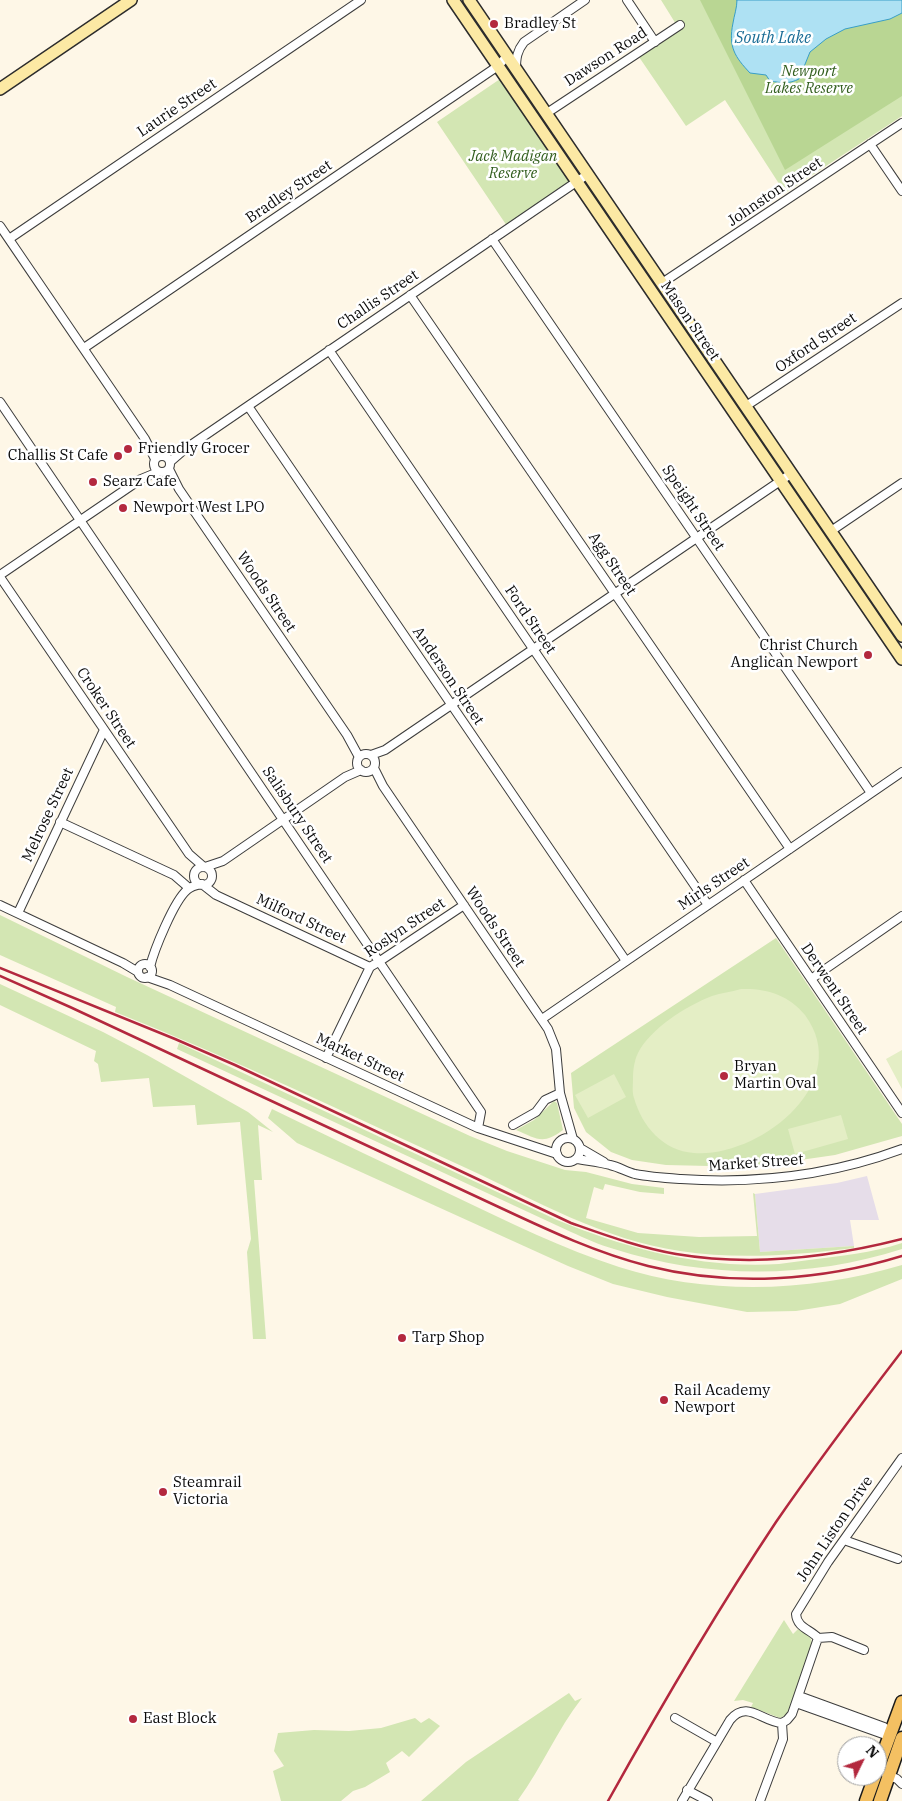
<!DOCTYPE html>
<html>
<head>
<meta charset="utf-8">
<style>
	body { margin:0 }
	#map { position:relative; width:902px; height:1801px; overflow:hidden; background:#fef7e7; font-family:"IBM Plex Serif",serif }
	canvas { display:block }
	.north { position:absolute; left:837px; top:1736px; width:50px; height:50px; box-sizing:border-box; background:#fff; border:1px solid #9d9d9d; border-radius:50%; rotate:48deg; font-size:14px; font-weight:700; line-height:20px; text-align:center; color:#0a0a0a }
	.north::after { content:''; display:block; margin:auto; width:18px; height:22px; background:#b3283e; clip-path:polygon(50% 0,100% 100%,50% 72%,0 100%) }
</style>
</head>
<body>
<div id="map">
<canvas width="902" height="1801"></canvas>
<div class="north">N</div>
</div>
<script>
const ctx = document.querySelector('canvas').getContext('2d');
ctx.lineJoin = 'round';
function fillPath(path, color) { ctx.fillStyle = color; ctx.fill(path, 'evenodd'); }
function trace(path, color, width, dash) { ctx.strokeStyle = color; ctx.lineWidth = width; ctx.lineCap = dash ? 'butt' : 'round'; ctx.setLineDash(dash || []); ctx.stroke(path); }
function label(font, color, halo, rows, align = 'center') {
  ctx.font = font + ' "IBM Plex Serif",serif'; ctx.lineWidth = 5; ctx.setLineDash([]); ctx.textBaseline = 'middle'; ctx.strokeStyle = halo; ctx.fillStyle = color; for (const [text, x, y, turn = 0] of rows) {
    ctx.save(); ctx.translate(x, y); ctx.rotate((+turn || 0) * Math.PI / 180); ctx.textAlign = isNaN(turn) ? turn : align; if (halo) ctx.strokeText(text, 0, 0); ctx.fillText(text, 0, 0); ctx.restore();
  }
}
fillPath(new Path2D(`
	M867 1176 879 1220H850L854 1246 760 1252 755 1194 837 1183Z`), '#e6dde9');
fillPath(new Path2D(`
	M661 0H902V116L785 193 725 100 686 126 639 57 679 29Z
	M500 79 572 183 507 226 437 122Z
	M0 915 127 977 470 1136 507 1151 565 1170 586 1172 632 1184 664 1188V1194L640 1192 605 1184 603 1190 594 1187 586 1218 638 1233 699 1237 757 1236 753 1193 755 1194 760 1252 854 1246V1248C797 1255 738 1260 680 1251 604 1240 535 1200 466 1168 350 1115 234 1059 115 1012L116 1007 0 955Z
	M776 938 902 1124V1136L835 1155 752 1167 666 1165 632 1160 611 1152 586 1132 574 1108 571 1073Z
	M0 984 103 1032 147 1055 248 1112 273 1132 258 1125 262 1180H254L266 1339H253L247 1252 251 1239 240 1122 197 1125 195 1105 153 1107 149 1078 101 1082 98 1064 94 1061 96 1051 0 1005Z
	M179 1043 557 1220C628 1249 702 1269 779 1264 789 1263 799 1261 809 1260 840 1256 872 1253 902 1243V1249C809 1279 707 1279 614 1249 599 1245 585 1238 571 1232L177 1049Z
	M554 1101 557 1103 563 1130C543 1145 537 1139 516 1130L534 1120Z
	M272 1109C333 1139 395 1168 456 1197 509 1222 563 1249 619 1267 710 1296 811 1292 902 1265V1279L840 1304 796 1311 747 1312 667 1297 613 1284 568 1266 297 1143 268 1118Z
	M784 1620 793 1634 798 1629 810 1636 812 1643 789 1709 786 1715 780 1718 751 1707 753 1703 743 1700 734 1701Z
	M569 1693 575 1701 582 1698C557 1730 542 1767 518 1800L520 1801H421L466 1762Z
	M415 1718 421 1723 429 1718 440 1726 409 1757 402 1751 386 1763 390 1772 365 1787 353 1791 341 1801H281L273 1771 284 1766 274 1751 278 1733 314 1730 349 1731 381 1728Z`), '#d3e6b3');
fillPath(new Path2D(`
	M700 0H902V96L785 170Z`), '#b9d693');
fillPath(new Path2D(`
	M741 989C766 988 789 995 805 1015 855 1083 759 1158 694 1153 663 1151 642 1126 634 1098 632 1092 633 1086 633 1079 633 1071 634 1061 638 1053 650 1029 686 1006 712 996 721 993 731 992 741 989Z
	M902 1050V1089L886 1059Z
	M614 1074 626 1097 588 1118 575 1095Z
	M841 1115 848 1139 795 1154 788 1129Z`), '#e4eec5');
const water = new Path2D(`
	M737 0H902V13L890 19 845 29 826 39 810 52 799 79C789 84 782 83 770 81L766 75 750 73C735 57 728 47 733 23 734 16 737 8 737 0Z`);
fillPath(water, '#aee1f3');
trace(water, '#389ec7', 1);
const street = new Path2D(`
	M627 0 655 42
	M516 69C516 58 517 51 524 42L585 0
	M547 113 680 25
	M870 144 902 191
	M0 226 145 439 155 459
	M9 239 361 0
	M492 239 871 793
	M662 283 902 123
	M410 295 790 849
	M84 348 498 66 507 56
	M329 350 708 905
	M0 402 481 1112 478 1128
	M248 406 626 961
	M746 406 902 303
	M154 464a8 8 0 1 1 16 0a8 8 0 1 1-16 0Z
	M170 462 185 449 588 174
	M169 469 179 489 347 735 359 757
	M831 531 902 483
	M0 575 141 479 158 472
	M0 577 189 854 204 867
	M357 763a9 9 0 1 1 18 0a9 9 0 1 1-18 0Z
	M371 755 385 750 792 473
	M374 768 383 786 548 1029 556 1049 560 1093 573 1139
	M60 822 174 875 189 888
	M205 867 223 861 345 777 361 770
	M194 876a9 9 0 1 1 18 0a9 9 0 1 1-18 0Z
	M744 880 902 1113
	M202 884 216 895 370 967
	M0 905 123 963 138 972
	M18 913 104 730
	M138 971a7 7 0 1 1 14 0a7 7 0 1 1-14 0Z
	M150 967C154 950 174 901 187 890 191 886 196 885 201 884
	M147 977 170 985 478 1128 557 1154
	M811 979 902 916
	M542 1019 902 772
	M326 1058 370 967 380 961 464 905
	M513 1125 536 1112 545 1100 560 1093
	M556 1150a12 12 0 1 1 24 0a12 12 0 1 1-24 0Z
	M580 1148 604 1162
	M577 1159C588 1161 599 1162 610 1165 619 1167 627 1172 635 1174 650 1177 666 1178 681 1179 755 1184 832 1175 902 1149
	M844 1540 898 1559
	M864 1650 832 1637 818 1638C810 1629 797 1628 796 1614L828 1562 902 1458
	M799 1696 884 1727 891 1733
	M796 1703 883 1734 891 1733
	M675 1718 717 1742
	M886 1774 897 1779 902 1784
	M687 1790 708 1801
	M682 1801 730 1720C747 1699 762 1722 782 1723
	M760 1801 783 1739 782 1723 787 1720 792 1714 818 1638`);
const secondary = new Path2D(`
	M453 0 902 659
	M469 0 902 636
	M0 89 131 0`);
const primary = new Path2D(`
	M877 1770 902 1702
	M866 1801 875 1776
	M880 1801 902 1738`);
trace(street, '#3d3d3d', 10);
trace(secondary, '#2c2c2c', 14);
trace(primary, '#1b1b1b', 15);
trace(street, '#fff', 8);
trace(secondary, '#fce9a4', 11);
trace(primary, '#f4c062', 12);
trace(new Path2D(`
	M0 968 175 1039 235 1065 571 1223C605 1235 640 1248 676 1254 753 1267 828 1258 902 1239
	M0 976 70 1007 503 1209C550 1231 597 1253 648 1266 731 1287 821 1281 902 1256
	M608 1801C661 1706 716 1612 776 1522 816 1464 859 1407 902 1351`), '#b3283e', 2.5);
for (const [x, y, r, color] of [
	[494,24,5,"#b3283e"],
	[128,449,5,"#b3283e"],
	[118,456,5,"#b3283e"],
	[93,482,5,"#b3283e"],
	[123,508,5,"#b3283e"],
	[868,655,5,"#b3283e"],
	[724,1076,5,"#b3283e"],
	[402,1338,5,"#b3283e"],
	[664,1400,5,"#b3283e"],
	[163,1492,5,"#b3283e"],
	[133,1719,5,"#b3283e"]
]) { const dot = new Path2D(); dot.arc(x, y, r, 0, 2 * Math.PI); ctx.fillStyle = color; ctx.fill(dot); trace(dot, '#fff', 2); }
label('15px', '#0a0a0a', '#fff', [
	["Bradley St",504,24],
	["Friendly Grocer",138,449],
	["Challis St Cafe",108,456,"right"],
	["Searz Cafe",103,482],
	["Newport West LPO",133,508],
	["Christ Church",858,646,"right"],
	["Anglican Newport",858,663,"right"],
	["Bryan",734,1067],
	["Martin Oval",734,1084],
	["Tarp Shop",412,1338],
	["Rail Academy",674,1391],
	["Newport",674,1408],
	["Steamrail",173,1483],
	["Victoria",173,1500],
	["East Block",143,1719]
], 'left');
label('15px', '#0a0a0a', '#fff', [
	["Dawson Road",606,57,-33],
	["Laurie Street",177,108,-34],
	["Bradley Street",289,192,-34],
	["Johnston Street",775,192,-34],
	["Challis Street",378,300,-34],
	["Mason Street",690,321,56],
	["Oxford Street",816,343,-34],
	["Speight Street",693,508,56],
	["Agg Street",612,564,56],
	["Woods Street",266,592,56],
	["Ford Street",530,620,56],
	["Anderson Street",448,676,56],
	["Croker Street",106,708,56],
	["Melrose Street",48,815,-65],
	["Salisbury Street",297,815,56],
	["Mirls Street",714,884,-34],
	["Milford Street",301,919,25],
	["Woods Street",495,927,56],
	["Roslyn Street",405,928,-34],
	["Derwent Street",834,989,56],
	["Market Street",360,1058,25],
	["Market Street",756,1163,-4],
	["John Liston Drive",835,1529,-56]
]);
label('italic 15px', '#325e1e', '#fff', [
	["Newport",809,72],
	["Lakes Reserve",809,89],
	["Jack Madigan",513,157],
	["Reserve",513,174]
]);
label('italic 16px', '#196c95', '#fff', [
	["South Lake",773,38]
]);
</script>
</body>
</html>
